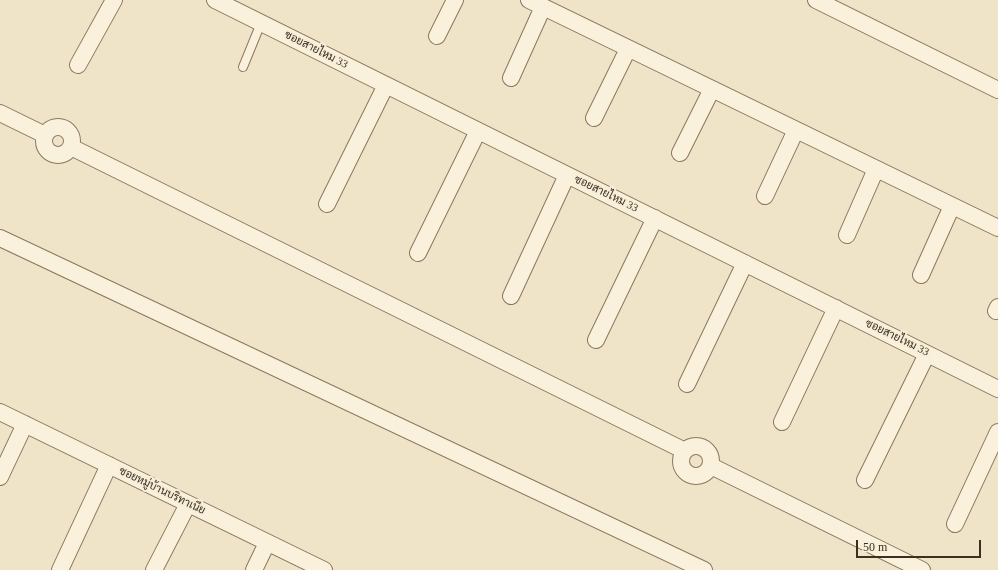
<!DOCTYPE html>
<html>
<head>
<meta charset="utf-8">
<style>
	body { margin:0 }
	#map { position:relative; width:998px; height:570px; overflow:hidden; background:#f0e4c8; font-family:"Times New Roman",serif }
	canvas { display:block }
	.scale { position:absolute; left:856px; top:540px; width:125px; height:18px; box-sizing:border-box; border:2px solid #3d2e20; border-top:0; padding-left:5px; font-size:12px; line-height:14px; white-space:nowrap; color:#3d2e20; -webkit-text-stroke:3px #f7eed8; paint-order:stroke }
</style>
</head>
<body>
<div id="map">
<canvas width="998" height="570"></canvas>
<div class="scale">50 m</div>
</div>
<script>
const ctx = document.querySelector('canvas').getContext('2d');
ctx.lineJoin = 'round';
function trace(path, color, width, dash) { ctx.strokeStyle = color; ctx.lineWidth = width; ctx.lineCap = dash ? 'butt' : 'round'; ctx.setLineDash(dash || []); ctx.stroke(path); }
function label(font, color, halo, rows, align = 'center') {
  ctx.font = font + ' "Times New Roman",Sarabun,serif'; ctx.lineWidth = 4; ctx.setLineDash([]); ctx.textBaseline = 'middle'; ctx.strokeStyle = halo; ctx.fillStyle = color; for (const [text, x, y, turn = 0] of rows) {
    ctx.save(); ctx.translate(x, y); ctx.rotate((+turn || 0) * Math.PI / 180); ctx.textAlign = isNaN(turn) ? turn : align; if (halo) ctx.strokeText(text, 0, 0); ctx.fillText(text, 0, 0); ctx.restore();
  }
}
const service = new Path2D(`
	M243 67 261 23`);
const minor = new Path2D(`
	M215 0 998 389
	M529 0 998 228
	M816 0 998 90
	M437 36 455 0
	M78 65 114 0
	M511 78 543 7
	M0 113 45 135
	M594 118 628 49
	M44 141a14 14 0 1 1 28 0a14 14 0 1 1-28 0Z
	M71 147 685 451
	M680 153 712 89
	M765 196 796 130
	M327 204 386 85
	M847 235 876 169
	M0 238 704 570
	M418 253 478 131
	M921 275 952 206
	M511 296 567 175
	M996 311 998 307
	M596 340 655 218
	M687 384 745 263
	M0 412 324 570
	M782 422 836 308
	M681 461a15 15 0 1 1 30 0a15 15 0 1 1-30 0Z
	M711 466 922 570
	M0 477 25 424
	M865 480 927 354
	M955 524 998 432
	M60 570 109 465
	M154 570 188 504
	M254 570 267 543`);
trace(service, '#8d765c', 10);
trace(minor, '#8d765c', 18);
trace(service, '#faf1dc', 8);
trace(minor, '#faf1dc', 16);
label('11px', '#3d2e20', '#f7eed8', [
	["ซอยสายไหม 33",316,50,27],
	["ซอยสายไหม 33",606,194,26],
	["ซอยสายไหม 33",897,338,26],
	["ซอยหมู่บ้านบริทาเนีย",162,491,26]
]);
</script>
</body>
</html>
